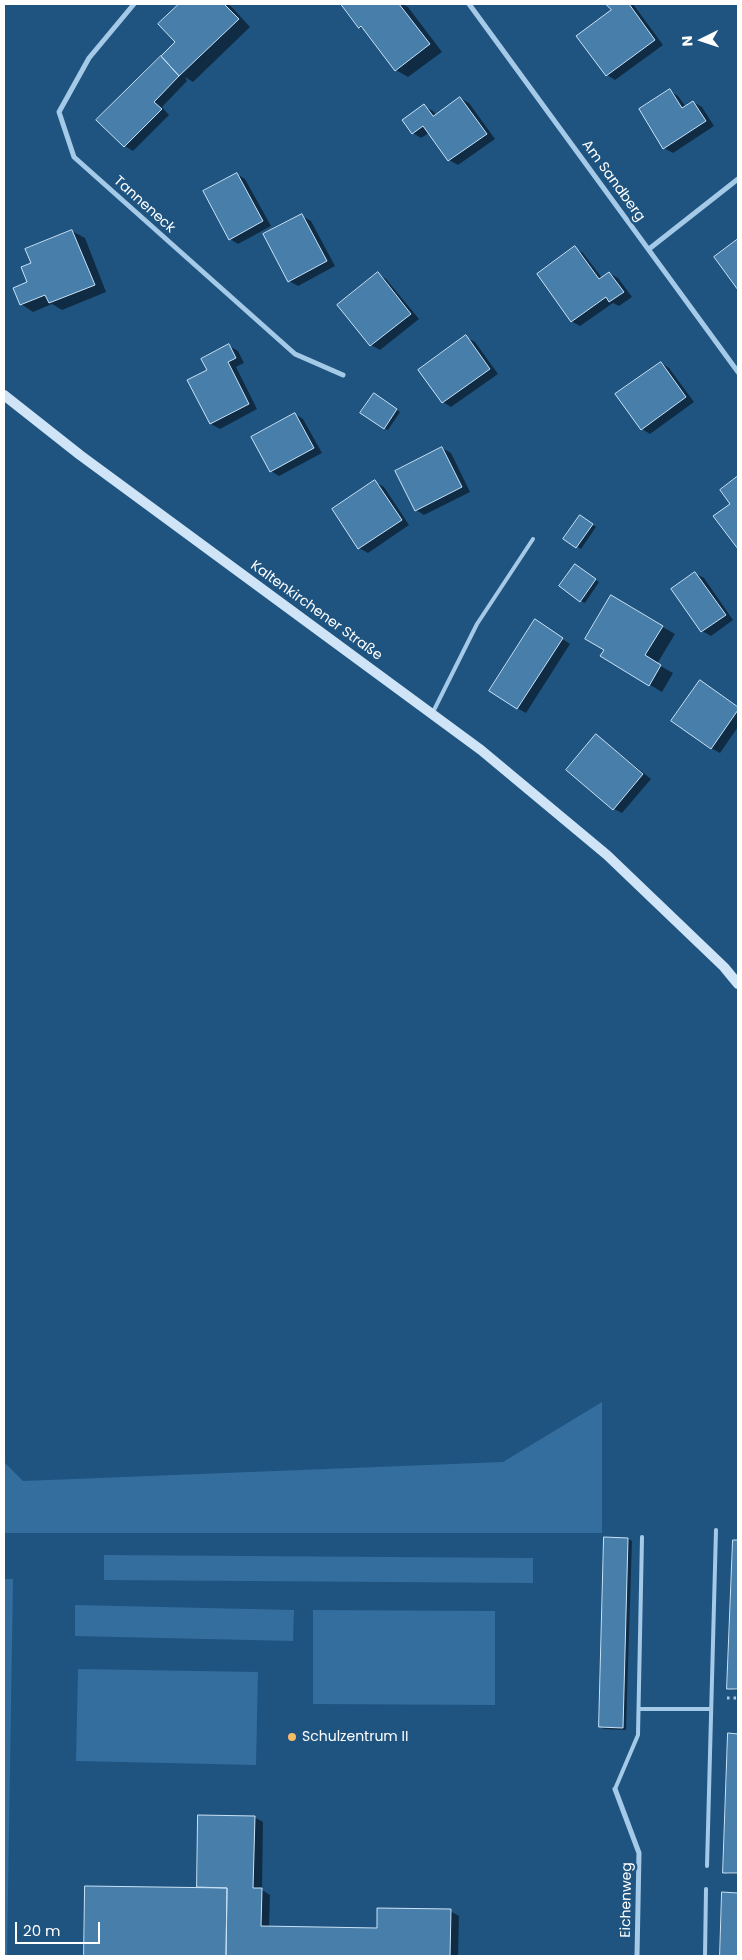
<!DOCTYPE html>
<html>
<head>
<meta charset="utf-8">
<style>
	body { margin:0 }
	#map { position:relative; width:742px; height:1960px; overflow:hidden; background:#1f5480; font-family:Poppins,sans-serif }
	canvas { display:block }
	.frame { position:absolute; inset:0; border:5px solid #fff; pointer-events:none }
	.north { position:absolute; left:677px; top:15px; width:50px; height:50px; -webkit-text-stroke:4px #1f5480; paint-order:stroke; rotate:266deg; font-size:14px; font-weight:700; line-height:20px; text-align:center; color:#fff }
	.north::after { content:''; display:block; margin:auto; width:18px; height:22px; background:#fff; clip-path:polygon(50% 0,100% 100%,50% 72%,0 100%) }
	.scale { position:absolute; left:15px; top:1922px; width:85px; height:22px; box-sizing:border-box; border:2px solid #fff; border-top:0; padding-left:6px; font-size:15px; line-height:18px; white-space:nowrap; color:#fff; -webkit-text-stroke:4px #1f5480; paint-order:stroke }
</style>
</head>
<body>
<div id="map">
<canvas width="742" height="1960"></canvas>
<div class="frame"></div>
<div class="north">N</div>
<div class="scale">20 m</div>
</div>
<script>
const ctx = document.querySelector('canvas').getContext('2d');
ctx.lineJoin = 'round';
function fillPath(path, color) { ctx.fillStyle = color; ctx.fill(path, 'evenodd'); }
function trace(path, color, width, dash) { ctx.strokeStyle = color; ctx.lineWidth = width; ctx.lineCap = dash ? 'butt' : 'round'; ctx.setLineDash(dash || []); ctx.stroke(path); }
function label(font, color, halo, rows, align = 'center') {
  ctx.font = font + ' Poppins,sans-serif'; ctx.lineWidth = 5; ctx.setLineDash([]); ctx.textBaseline = 'middle'; ctx.strokeStyle = halo; ctx.fillStyle = color; for (const [text, x, y, turn = 0] of rows) {
    ctx.save(); ctx.translate(x, y); ctx.rotate((+turn || 0) * Math.PI / 180); ctx.textAlign = isNaN(turn) ? turn : align; if (halo) ctx.strokeText(text, 0, 0); ctx.fillText(text, 0, 0); ctx.restore();
  }
}
fillPath(new Path2D(`
	M602 1402V1533H4V1462L23 1481 503 1462Z
	M104 1555 533 1558V1583L104 1580Z
	M4 1579H13L7 1956H4Z
	M75 1605 294 1610 293 1641 75 1636Z
	M313 1610 495 1611V1705L313 1704Z
	M78 1669 258 1672 256 1765 76 1761Z`), '#336e9f');
fillPath(new Path2D(`
	M181 4H229L250 27 193 82 185 77 187 81 162 107 169 115 133 151 125 146 98 120 177 42 160 24Z
	M342 4H402L408 7 442 52 408 77 396 70 367 31 359 27Z
	M608 4H633L663 45 615 80 607 75 578 36 613 11Z
	M670 91 678 96 686 107 693 102 702 107 714 126 673 153 664 148Z
	M460 98 469 103 495 139 458 165 449 160 429 133 421 138 413 133 424 106 433 111 436 115Z
	M237 174 245 179 271 226 238 244 230 239Z
	M302 216 311 221 335 266 298 286 289 281Z
	M72 231 85 238 106 292 62 310 52 304 33 312 21 304 33 263Z
	M575 248 583 253 602 278 609 273 618 278 632 297 619 306 613 303 580 326 571 321Z
	M378 274 386 279 419 319 380 350 371 345 339 305Z
	M466 337 475 342 498 374 451 407 443 402Z
	M229 346 238 351 244 363 236 367 257 409 220 429 211 424 189 380 209 370Z
	M661 363 669 368 694 402 650 434 642 429Z
	M378 397 400 412 388 430 384 428Z
	M295 414 303 419 322 453 279 476 271 471Z
	M442 448 451 453 470 492 424 515 416 510Z
	M738 478V547L715 516 732 504 722 490Z
	M375 482 384 487 409 525 368 553 359 548 333 510Z
	M580 517 596 527 581 549 565 539Z
	M579 568 599 582 585 603 581 601Z
	M696 574 704 578 733 620 711 636 702 631 673 590Z
	M611 597 675 634 657 664 673 673 662 692 601 656 605 650Z
	M543 626 570 644 526 713 517 708Z
	M708 686 738 707V727L720 753 711 748Z
	M596 736 604 741 651 779 622 813 614 809Z
	M628 1539 632 1541 626 1730 604 1729 600 1726Z
	M734 1541H738V1691L729 1688Z
	M729 1735H738V1874H728L724 1872Z
	M254 1817 263 1822 262 1890 270 1895 269 1927 378 1929 450 1911 459 1916 458 1956H85L86 1887 202 1889 198 1887Z
	M723 1894H738V1956H721Z`), '#0007');
const building = new Path2D(`
	M179 4H224L239 19 179 76 161 56 175 42 158 24Z
	M341 4H399L430 44 395 71 361 26 359 28Z
	M606 4H629L655 40 606 76 576 36 611 10Z
	M161 56 179 76 154 102 162 109 124 147 96 120Z
	M670 89 682 108 693 101 706 121 663 149 639 109Z
	M460 97 487 134 448 161 423 126 412 134 402 120 424 104 433 116Z
	M237 173 263 221 229 240 203 191Z
	M302 214 327 261 288 282 263 234Z
	M72 230 95 285 49 303 45 295 20 305 13 288 27 282 21 267 31 263 25 249Z
	M738 239V290L714 257Z
	M575 246 599 279 609 272 624 292 609 302 606 297 571 322 537 274Z
	M378 272 411 314 370 346 337 305Z
	M466 335 490 369 442 403 418 370Z
	M229 344 236 358 228 362 249 404 210 424 187 380 207 370 201 359Z
	M661 362 686 397 641 430 615 394Z
	M374 393 397 409 384 429 360 413Z
	M295 413 314 448 270 472 251 437Z
	M442 447 462 487 415 511 395 471Z
	M738 476V549L713 516 730 504 720 490Z
	M375 480 402 520 358 549 332 509Z
	M580 515 593 524 576 548 563 539Z
	M575 564 596 579 580 602 559 586Z
	M695 572 726 615 701 632 671 589Z
	M611 595 663 626 645 655 661 665 649 686 600 656 604 650 585 639Z
	M535 619 563 638 517 709 489 691Z
	M700 680 738 707V710L711 749 671 721Z
	M596 734 643 774 613 810 566 770Z
	M604 1537 628 1538 623 1728 599 1727Z
	M733 1540H738V1689H727Z
	M728 1733 738 1734V1873H723Z
	M198 1815 255 1816 253 1888H262L261 1926 377 1928V1908L451 1909 450 1956H226L227 1888 197 1887Z
	M85 1886 227 1888 226 1956H84Z
	M722 1892 738 1893V1956H720Z`);
fillPath(building, '#487eaa');
trace(building, '#c9e2f6', 1);
trace(new Path2D(`
	M727 1698H738`), '#a5cae8', 3, [2.5, 4]);
trace(new Path2D(`
	M432 714 477 624 533 539
	M639 1709H711
	M615 1789 638 1735 642 1537
	M707 1866 716 1530
	M705 1956 706 1889`), '#a5cae8', 4);
trace(new Path2D(`
	M134 4 89 58 59 112 74 157 295 354 343 375
	M469 4 738 372
	M649 249 738 179
	M615 1789 639 1853 637 1956`), '#a5cae8', 5);
trace(new Path2D(`
	M4 395 80 455 481 750 607 855 724 967 738 984`), '#cfe4f6', 10);
for (const [x, y, r, color] of [
	[292,1737,5,"#f6bd65"]
]) { const dot = new Path2D(); dot.arc(x, y, r, 0, 2 * Math.PI); ctx.fillStyle = color; ctx.fill(dot); trace(dot, '#1f5480', 2); }
label('14px', '#fff', '#1f5480', [
	["Am Sandberg",613,181,54],
	["Tanneneck",144,205,42],
	["Kaltenkirchener Straße",316,611,36],
	["Eichenweg",627,1900,-89]
]);
label('14px', '#fff', '#1f5480', [
	["Schulzentrum II",302,1737]
], 'left');
</script>
</body>
</html>
